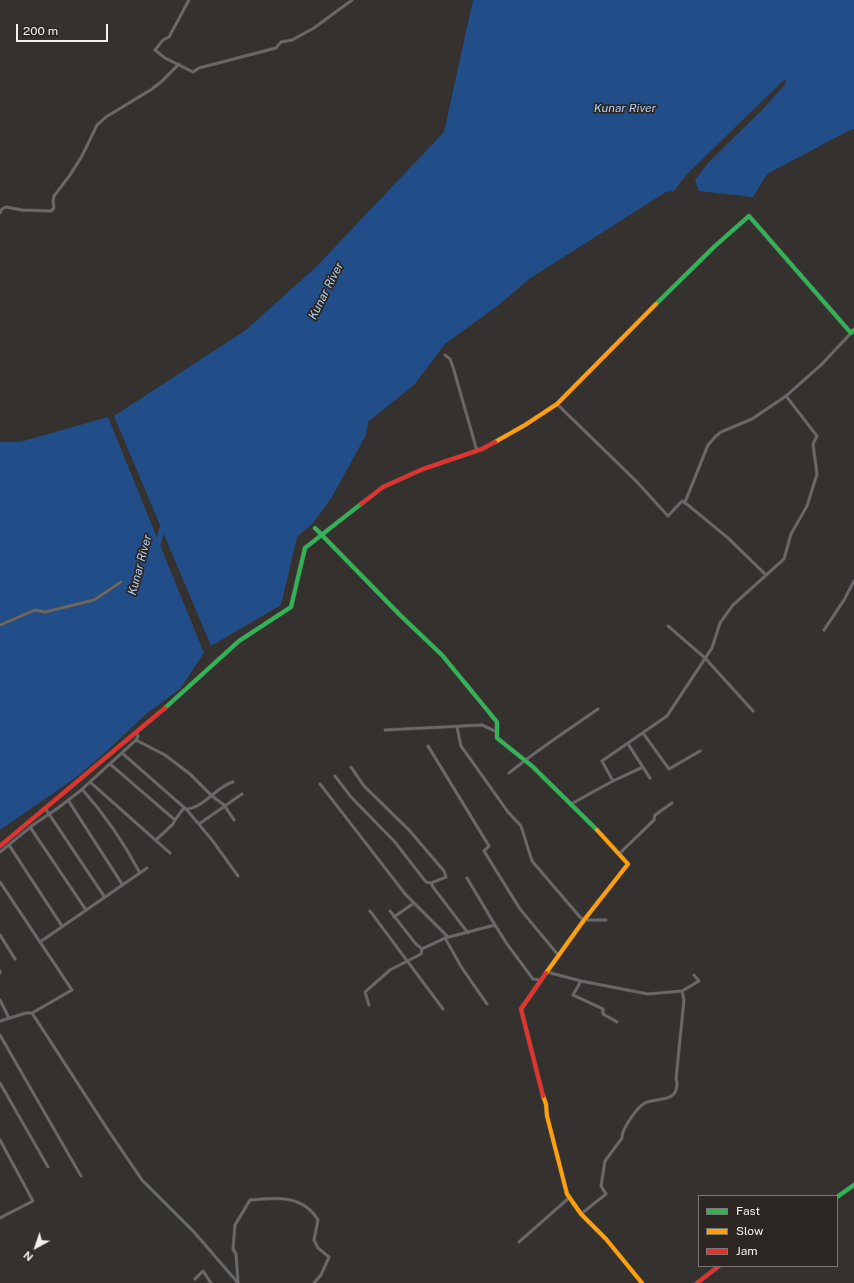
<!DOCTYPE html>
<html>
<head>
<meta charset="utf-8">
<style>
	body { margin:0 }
	#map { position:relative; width:854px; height:1283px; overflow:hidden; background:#34312e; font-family:"Public Sans",sans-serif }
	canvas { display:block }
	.legend { position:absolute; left:698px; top:1195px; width:140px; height:72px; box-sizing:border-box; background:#2c2722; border:1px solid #7c7773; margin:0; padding:5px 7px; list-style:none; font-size:12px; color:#f4f0ed }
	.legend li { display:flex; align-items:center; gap:8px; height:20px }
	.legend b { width:20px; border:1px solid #7c7773 }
	.north { position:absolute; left:16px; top:1227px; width:40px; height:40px; -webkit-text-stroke:3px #2c2722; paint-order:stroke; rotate:220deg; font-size:11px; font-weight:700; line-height:16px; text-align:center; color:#f4f0ed }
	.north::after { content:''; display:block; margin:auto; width:14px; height:18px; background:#f4f0ed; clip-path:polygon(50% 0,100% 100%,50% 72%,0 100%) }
	.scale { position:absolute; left:16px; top:24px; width:92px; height:18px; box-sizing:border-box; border:2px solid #f4f0ed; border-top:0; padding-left:5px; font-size:12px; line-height:14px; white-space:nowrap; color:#f4f0ed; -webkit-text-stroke:3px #2c2722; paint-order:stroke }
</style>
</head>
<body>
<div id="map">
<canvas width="854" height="1283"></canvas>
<ul class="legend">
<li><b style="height:5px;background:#30b455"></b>Fast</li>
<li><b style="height:5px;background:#ff9f0a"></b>Slow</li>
<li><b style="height:5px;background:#e5322d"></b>Jam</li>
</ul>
<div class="north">N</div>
<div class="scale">200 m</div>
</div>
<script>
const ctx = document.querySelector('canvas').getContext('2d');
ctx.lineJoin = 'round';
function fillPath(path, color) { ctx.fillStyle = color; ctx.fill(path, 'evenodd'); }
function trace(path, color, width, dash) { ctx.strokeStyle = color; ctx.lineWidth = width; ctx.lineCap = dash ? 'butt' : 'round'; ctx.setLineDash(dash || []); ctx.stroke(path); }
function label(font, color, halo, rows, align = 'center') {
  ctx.font = font + ' "Public Sans",sans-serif'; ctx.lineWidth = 3.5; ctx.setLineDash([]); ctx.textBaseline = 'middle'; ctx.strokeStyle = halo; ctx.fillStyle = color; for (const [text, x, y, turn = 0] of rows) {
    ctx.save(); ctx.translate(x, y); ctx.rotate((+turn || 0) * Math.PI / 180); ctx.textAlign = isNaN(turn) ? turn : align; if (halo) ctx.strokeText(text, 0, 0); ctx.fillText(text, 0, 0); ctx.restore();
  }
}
fillPath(new Path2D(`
	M473 0H854V129H852L767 174 753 197 699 191 695 180 708 163 764 108 786 83 785 79 686 175 674 191 666 192 529 279 500 304 445 344 414 385 368 422 366 435 332 497 313 523 297 537 281 605 211 646 114 416 246 330 317 266 444 132Z
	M108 417 204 653 180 689 146 714 110 748 78 776 0 830V442H20Z`), '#214e88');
trace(new Path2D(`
	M157 547 164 522`), '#214e88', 5.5);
const street = new Path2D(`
	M189 0 169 37 163 40 155 50 165 58 193 72 199 68 276 48 281 42 292 40 314 28 352 0
	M0 213 2 209 6 207 22 210 51 211 54 208 53 201 54 196 70 175 82 156 97 125 106 117 152 89 161 82 179 64
	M445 355 450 359 453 367 477 451
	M557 404 637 482 668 516 682 501 688 505 728 538 766 575
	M685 502 708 445 716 436 721 432 752 419 786 396
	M0 625 35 610 45 612 94 600 121 582
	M668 626 705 658 753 711
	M824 630 844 600 854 581
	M457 727 461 746 508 812 521 826 532 861 580 917 584 920H606
	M385 730 482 725 497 732
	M643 733 669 769 700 751
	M136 740 165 755 190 774 212 796 224 805 234 820
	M628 744 650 778
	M428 746 489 846 484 851 520 909 559 956
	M122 753 187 810 212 840 238 876
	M110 764 175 820 183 809C202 811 216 786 233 782
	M351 767 364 786 409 830 444 871 446 877 431 883
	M509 773C537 750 568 730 598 709
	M335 776 351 797 394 841 426 882 431 883 433 887 468 933
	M613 781 643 767
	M90 782 170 853
	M320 784 406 895 448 937 445 938 462 968 487 1004
	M82 789C106 816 123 841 140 873
	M68 800 122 884
	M571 804 613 781 602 761 667 716 712 648 720 623 733 605 784 559 791 534 807 506 817 474 813 444 817 436 786 396 821 365 851 333
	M45 808 104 896
	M199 824 242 794
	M30 827 86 910
	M156 840 173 824 175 820
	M9 845 62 926
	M0 852 33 825 58 808 80 791 136 740 138 736 136 733
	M619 854 654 820 655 815 672 803
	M467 878 495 925
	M0 882 72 990 32 1013
	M370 911 443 1009
	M390 911 416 944 422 949
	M394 917 414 903
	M0 935 15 959
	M40 942 147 868
	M0 971V973
	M547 972 581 981 648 994 682 991 684 1000 676 1079C678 1083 677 1086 676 1090 672 1102 654 1098 645 1103 638 1106 621 1130 622 1138L605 1161 601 1186 606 1194 581 1214
	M581 981 573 995 603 1009V1014L617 1022
	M682 991 699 981 694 975
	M0 1000 9 1018
	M369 1005 365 992 390 970 421 954 422 949 445 938 495 925 507 944 533 979 540 980
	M0 1021 26 1013H32L108 1130 142 1180 194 1232 238 1283
	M0 1035 81 1176
	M0 1083 48 1167
	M0 1140 33 1201 0 1218
	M519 1242 570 1197
	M195 1279 203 1271 211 1283
	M238 1282 236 1254 233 1249 235 1225 250 1200C276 1197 303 1195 318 1220L314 1240 318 1248 329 1257 321 1275 314 1283`);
const fast = new Path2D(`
	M656 304 715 246 749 216 851 333 854 330
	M315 528 401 616 442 655 497 722V738L532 766 597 830
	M165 708 239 641 291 607 305 548 361 504
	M837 1197 854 1185`);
const slow = new Path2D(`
	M495 442 525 425 557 404 656 304
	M546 973 584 920 628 864 597 830
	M543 1096 546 1104 547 1116 567 1194 581 1214 606 1239 642 1283`);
const jam = new Path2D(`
	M361 504 383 487 423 469 482 449 495 442
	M0 846 165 708
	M543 1096 521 1009 546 973
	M697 1283 719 1266`);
trace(street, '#52504d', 3.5);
trace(fast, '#52504d', 5);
trace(slow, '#52504d', 5);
trace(jam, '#52504d', 5);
trace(street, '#6a6868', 2.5);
trace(fast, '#30b455', 4);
trace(slow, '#ff9f0a', 4);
trace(jam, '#e5322d', 4);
label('italic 12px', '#b4cff3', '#2c2722', [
	["Kunar River",625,108],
	["Kunar River",326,291,-63],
	["Kunar River",140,565,-75]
]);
</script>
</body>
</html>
